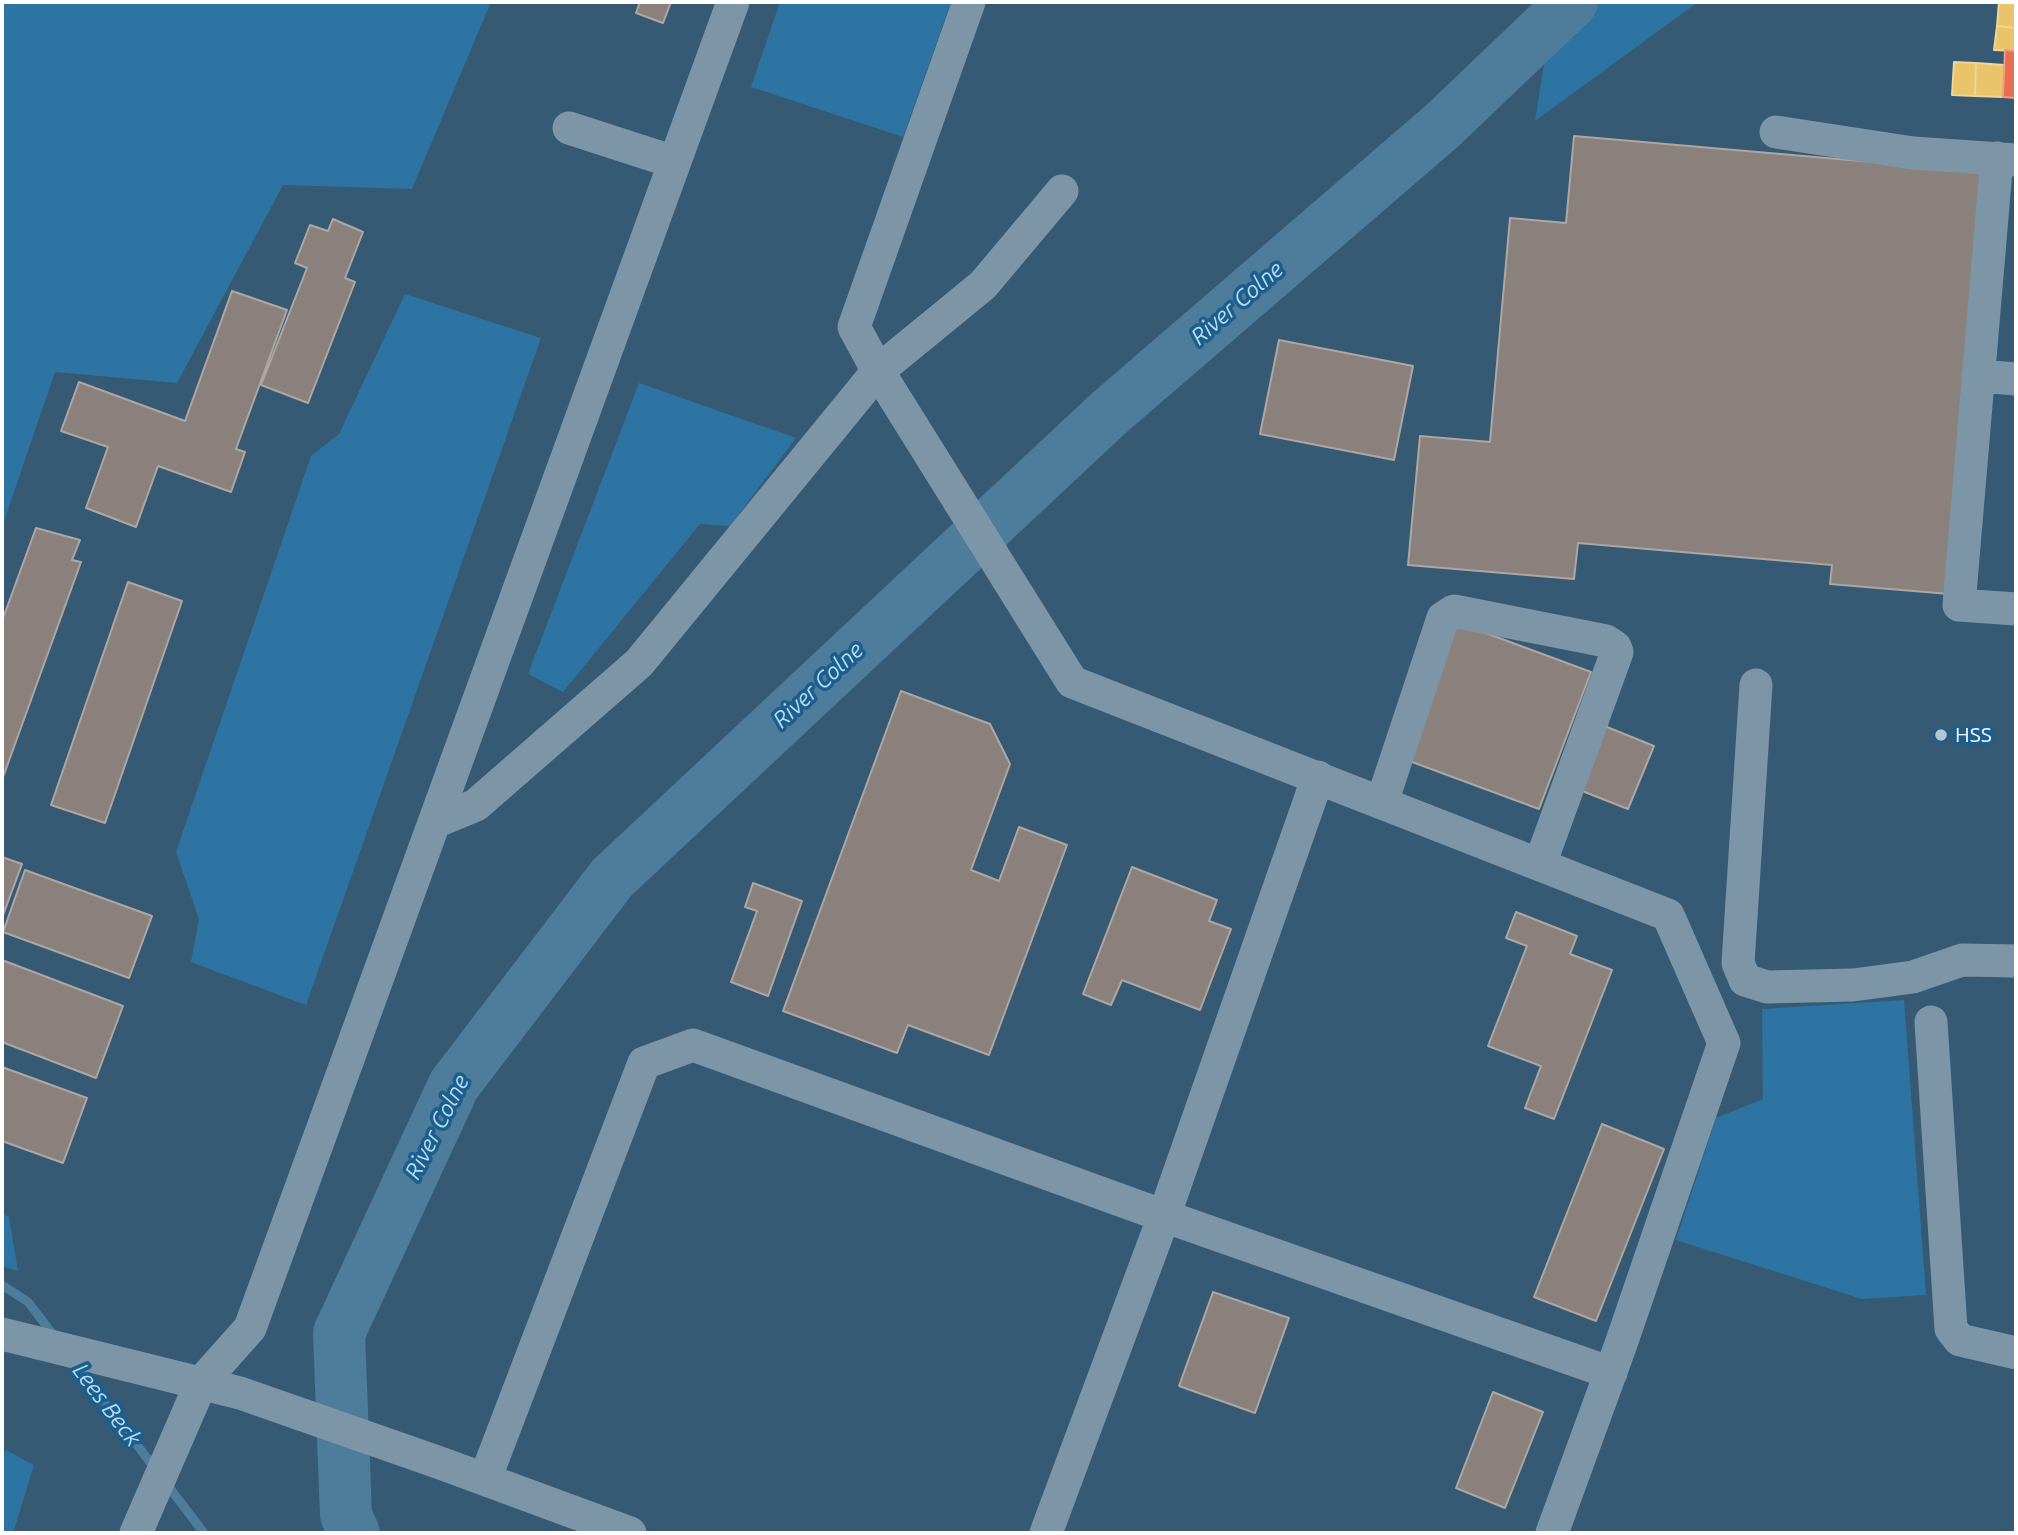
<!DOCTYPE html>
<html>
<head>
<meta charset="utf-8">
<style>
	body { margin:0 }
	#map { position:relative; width:2018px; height:1535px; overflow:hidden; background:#365a74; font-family:Ubuntu,sans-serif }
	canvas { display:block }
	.frame { position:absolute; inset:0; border:4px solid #fff; pointer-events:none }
</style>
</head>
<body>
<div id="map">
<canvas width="2018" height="1535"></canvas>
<div class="frame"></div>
</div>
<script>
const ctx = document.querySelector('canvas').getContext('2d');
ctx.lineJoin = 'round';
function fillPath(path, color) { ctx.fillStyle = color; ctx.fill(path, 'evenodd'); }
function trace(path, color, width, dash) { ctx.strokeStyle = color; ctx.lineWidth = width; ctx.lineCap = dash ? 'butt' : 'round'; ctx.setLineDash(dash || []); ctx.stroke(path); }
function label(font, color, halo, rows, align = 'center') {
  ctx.font = font + ' Ubuntu,sans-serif'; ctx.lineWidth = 7; ctx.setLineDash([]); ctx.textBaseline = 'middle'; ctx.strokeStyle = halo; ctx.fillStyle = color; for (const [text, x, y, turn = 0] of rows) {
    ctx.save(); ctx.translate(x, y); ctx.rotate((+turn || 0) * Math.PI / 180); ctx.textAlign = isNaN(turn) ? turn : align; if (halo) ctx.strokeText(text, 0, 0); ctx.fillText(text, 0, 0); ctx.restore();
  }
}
fillPath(new Path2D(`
	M2 2H491L412 189 283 185 177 383 55 372 2 527Z
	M780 2H951L903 137 751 87Z
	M1554 2H1698L1535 121Z
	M405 294 541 338 306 1005 191 962 199 919 176 852 311 456 339 434Z
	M639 383 796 438 730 526 700 524 563 692 528 674Z
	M1904 1000 1926 1295 1862 1299 1676 1240 1716 1118 1763 1099 1762 1009Z
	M2 1213 9 1217 18 1271 2 1266Z
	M6 1450 34 1465 13 1533H2V1460Z`), '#2d74a2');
const homes = new Path2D(`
	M1999 2H2016V28L1997 26Z
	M1997 26 2016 28V51L1994 50Z
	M1954 62 1976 63 1975 96 1952 95Z
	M1976 63 2005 65 2003 97 1975 96Z`);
fillPath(homes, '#e9c46a');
trace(homes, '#f0d697', 2);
const shops = new Path2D(`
	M2005 50 2016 51V98L2003 97Z`);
fillPath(shops, '#e76f51');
trace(shops, '#ee9a85', 2);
const industry = new Path2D(`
	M640 2H671L663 23 636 13Z
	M1574 136 1987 172 1949 594 1830 584 1832 565 1578 543 1574 579 1408 565 1420 436 1490 442 1510 218 1566 223Z
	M333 219 363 232 345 278 355 282 308 403 261 385 307 268 295 263 310 225 328 231Z
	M232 291 287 310 236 449 245 452 231 492 158 466 136 527 86 508 108 447 61 431 79 382 185 421Z
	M1279 340 1413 366 1394 460 1260 434Z
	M36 528 80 540 72 560 81 562 2 780V621Z
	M128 582 182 601 105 823 51 805Z
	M1456 622 1591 672 1539 809 1404 759Z
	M901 691 990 724 1010 764 971 870 999 881 1019 827 1067 845 989 1055 908 1025 897 1053 783 1011Z
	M1602 725 1654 746 1628 809 1577 789Z
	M2 857 22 864 2 918Z
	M1132 867 1217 900 1209 921 1231 929 1200 1010 1122 980 1111 1005 1083 994Z
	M25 870 152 916 129 978 3 932Z
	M753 883 802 901 768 996 731 982 757 911 745 907Z
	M1516 912 1577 936 1570 954 1612 970 1554 1119 1525 1108 1541 1066 1488 1046 1527 946 1506 938Z
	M2 960 123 1006 96 1078 2 1042Z
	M2 1067 87 1098 63 1163 2 1141Z
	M1602 1124 1664 1149 1596 1321 1534 1297Z
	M1213 1292 1289 1318 1255 1413 1179 1386Z
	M1493 1392 1543 1412 1505 1508 1456 1488Z`);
fillPath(industry, '#8a817c');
trace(industry, '#ada7a3', 2);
trace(new Path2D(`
	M2 1285 28 1302 55 1337
	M74 1362 156 1470
	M165 1482 204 1533`), '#4e7c9b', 9);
trace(new Path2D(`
	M354 1533 346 1515 339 1333 454 1085 612 878 1109 413 1442 126 1572 2`), '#4e7c9b', 52);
trace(new Path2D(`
	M569 128 674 162
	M1776 132 1913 153 2016 160
	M1997 158 1959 605 2016 609
	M1062 191 983 285 878 371 1072 682 1668 915 1724 1043 1621 1344 1552 1533
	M1978 376 2016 379
	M1756 685 1738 963 1745 980 1767 987 1853 985 1913 977 1962 960 2016 961
	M1382 802 1443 618 1454 611 1606 641 1615 647 1617 652 1540 864
	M435 822 476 805 639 663 878 371 854 327 969 2
	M1931 1022 1951 1329 1960 1340 2016 1353
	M2 1334 240 1393 443 1464 630 1533
	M485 1479 644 1063 693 1045 1164 1216 1611 1373
	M136 1533 201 1383 250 1328 733 2
	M1046 1533 1164 1216 1318 777`), '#7d96a7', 33);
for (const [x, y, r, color] of [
	[1941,735,7,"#b9c5ce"]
]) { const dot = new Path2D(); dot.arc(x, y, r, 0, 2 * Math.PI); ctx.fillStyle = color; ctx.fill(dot); trace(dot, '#1c5f8e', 2.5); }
label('21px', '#fff', '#1c5f8e', [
	["HSS",1955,735]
], 'left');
label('italic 23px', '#b6dcf4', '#1c5f8e', [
	["River Colne",1237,303,-41],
	["River Colne",818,685,-43],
	["River Colne",437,1127,-63],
	["Lees Beck",107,1405,53]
]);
</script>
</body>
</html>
